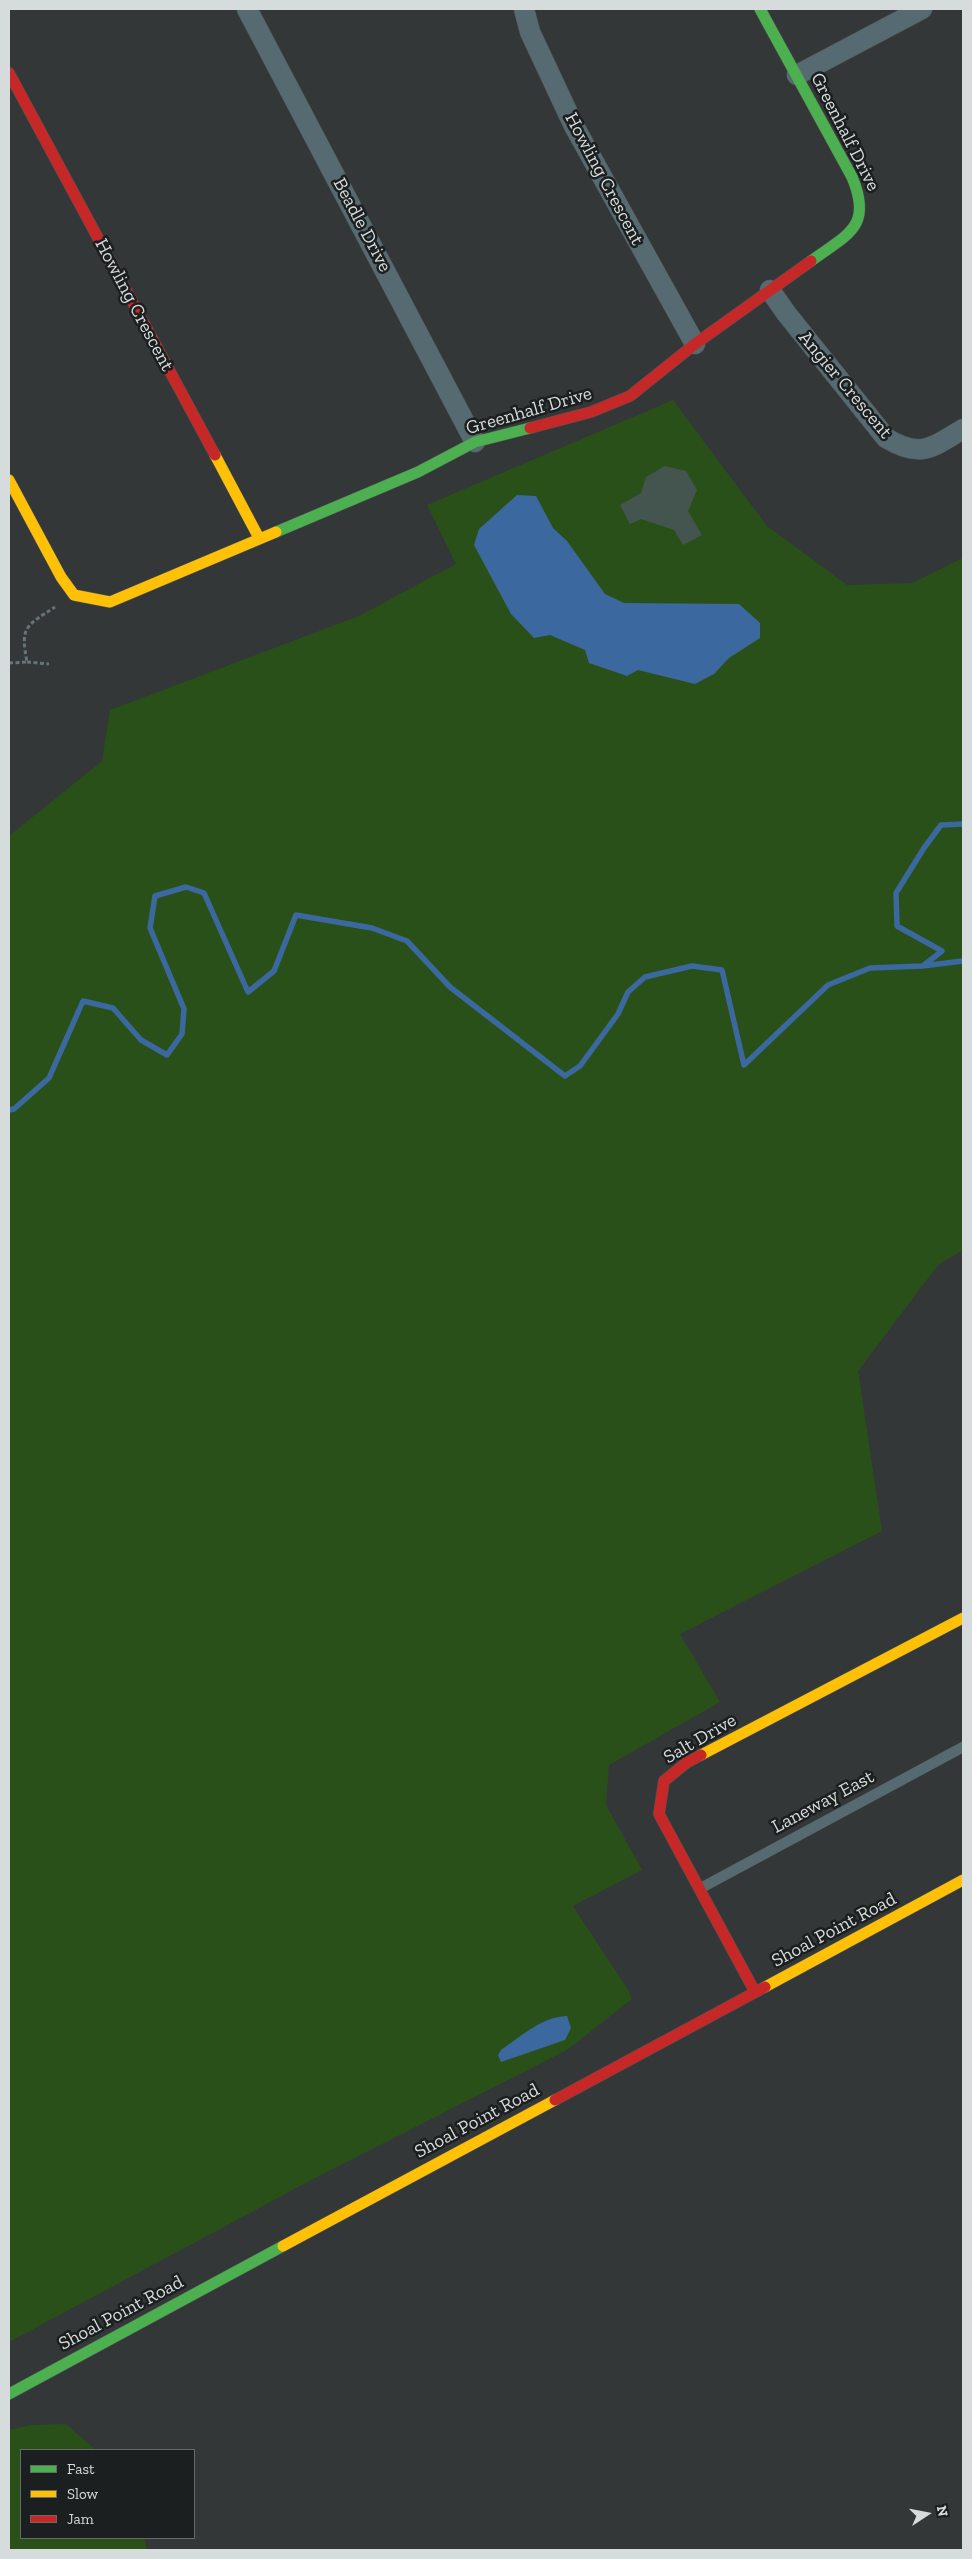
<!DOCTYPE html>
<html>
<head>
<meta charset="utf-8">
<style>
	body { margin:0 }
	#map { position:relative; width:972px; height:2559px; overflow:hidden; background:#333737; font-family:"Zilla Slab",serif }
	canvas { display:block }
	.frame { position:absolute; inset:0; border:10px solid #d6dbdb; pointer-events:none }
	.legend { position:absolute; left:20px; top:2449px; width:175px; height:90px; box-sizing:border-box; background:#1c1f1f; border:1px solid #666a6a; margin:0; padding:6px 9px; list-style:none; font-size:15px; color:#d6dbdb }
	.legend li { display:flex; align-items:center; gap:10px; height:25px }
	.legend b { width:25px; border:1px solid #666a6a }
	.north { position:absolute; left:902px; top:2489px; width:50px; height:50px; -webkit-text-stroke:4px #1c1f1f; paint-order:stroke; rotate:79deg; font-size:14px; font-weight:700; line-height:20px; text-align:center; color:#d6dbdb }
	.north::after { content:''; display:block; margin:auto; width:18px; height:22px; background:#d6dbdb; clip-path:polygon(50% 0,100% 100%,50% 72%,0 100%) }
</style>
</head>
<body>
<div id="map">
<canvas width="972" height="2559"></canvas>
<div class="frame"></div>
<ul class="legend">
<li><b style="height:6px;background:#4caf50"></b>Fast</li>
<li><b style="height:6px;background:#ffc107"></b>Slow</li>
<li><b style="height:6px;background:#c62828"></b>Jam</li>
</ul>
<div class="north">N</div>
</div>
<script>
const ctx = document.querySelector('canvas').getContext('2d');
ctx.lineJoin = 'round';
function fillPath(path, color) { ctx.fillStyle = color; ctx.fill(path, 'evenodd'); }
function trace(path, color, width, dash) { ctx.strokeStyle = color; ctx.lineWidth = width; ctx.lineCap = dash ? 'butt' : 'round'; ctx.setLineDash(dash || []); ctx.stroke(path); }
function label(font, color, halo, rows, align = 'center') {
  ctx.font = font + ' "Zilla Slab",serif'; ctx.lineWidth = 5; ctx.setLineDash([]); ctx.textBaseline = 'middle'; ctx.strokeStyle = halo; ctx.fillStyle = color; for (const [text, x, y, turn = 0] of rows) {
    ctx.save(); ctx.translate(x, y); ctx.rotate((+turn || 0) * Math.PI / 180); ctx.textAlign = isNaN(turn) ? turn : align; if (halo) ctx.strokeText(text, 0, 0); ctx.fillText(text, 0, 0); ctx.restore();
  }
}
fillPath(new Path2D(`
	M673 400 767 526 847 585 912 583 963 558V1250L938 1265 858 1371 882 1531 680 1634 720 1702 609 1765 606 1805 642 1870 573 1906 627 1988 632 1999 567 2050 317 2177 9 2342V836L102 761 110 710 359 616 456 564 427 505Z
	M66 2424 96 2450H21V2538H144L147 2550H9V2430L31 2425Z`), '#2a5019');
fillPath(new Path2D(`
	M517 495 536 496 553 528 567 541 605 594 624 603 739 604 760 623V638L729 658 714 674 695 684 638 670 627 676 589 663 585 650 550 635 534 638 511 614 474 545 479 529Z
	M567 2016 571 2028 565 2040 501 2062 498 2055 501 2050C522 2036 541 2017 567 2016Z`), '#3b689f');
trace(new Path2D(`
	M924 965 942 951 897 926 896 893 924 848 941 825 963 824
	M9 1110 14 1109 49 1078 83 1001 113 1008 141 1040 167 1055 182 1034 184 1009 150 928 155 896 186 887 204 893 248 992 274 971 296 915 372 928 407 941 450 987 565 1076 580 1066 618 1014 628 992 645 977 692 966 722 970 744 1065 828 985 870 968 922 966 963 961`), '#3b689f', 5.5);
fillPath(new Path2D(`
	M665 466 686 471 697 490 688 511 702 535 683 545 674 530 641 519 630 524 620 505 641 493 646 477Z`), '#44544f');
const lane = new Path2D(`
	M701 1888 963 1747`);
const street = new Path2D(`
	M247 9 475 442
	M524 9 530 32 574 126 695 344
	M797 75 922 9
	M770 290 786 313 886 438C921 459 931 448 963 429`);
const fast = new Path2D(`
	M760 9 852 177C873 227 848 234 811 261
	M276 532 418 472 475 442 530 428
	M9 2394 283 2246`);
const slow = new Path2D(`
	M215 455 259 538
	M9 480 61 577 74 595 110 602 276 532
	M701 1755 963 1618
	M765 1987 963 1880
	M283 2246 555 2100`);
const jam = new Path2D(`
	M9 73 215 455
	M530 428 591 412 630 396 695 344 811 261
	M701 1755 686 1763 664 1781 659 1814 755 1992
	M555 2100 765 1987`);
trace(lane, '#515454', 11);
trace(street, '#515454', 21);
trace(fast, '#515454', 12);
trace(slow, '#515454', 12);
trace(jam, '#515454', 12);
trace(new Path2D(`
	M27 662 49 664
	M9 663 27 662C20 626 26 626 55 607`), '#677378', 3, [4, 2.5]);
trace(lane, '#566a71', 10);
trace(street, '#566a71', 20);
trace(fast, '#4caf50', 11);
trace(slow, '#ffc107', 11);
trace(jam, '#c62828', 11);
label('19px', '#d6dbdb', '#1c1f1f', [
	["Greenhalf Drive",845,132,63],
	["Howling Crescent",604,179,62],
	["Beadle Drive",362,225,62],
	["Howling Crescent",134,305,62],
	["Angier Crescent",845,385,50],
	["Greenhalf Drive",529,411,-16],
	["Salt Drive",700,1739,-30],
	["Laneway East",823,1802,-28],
	["Shoal Point Road",834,1930,-28],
	["Shoal Point Road",477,2121,-28],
	["Shoal Point Road",121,2313,-28]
]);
</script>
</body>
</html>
